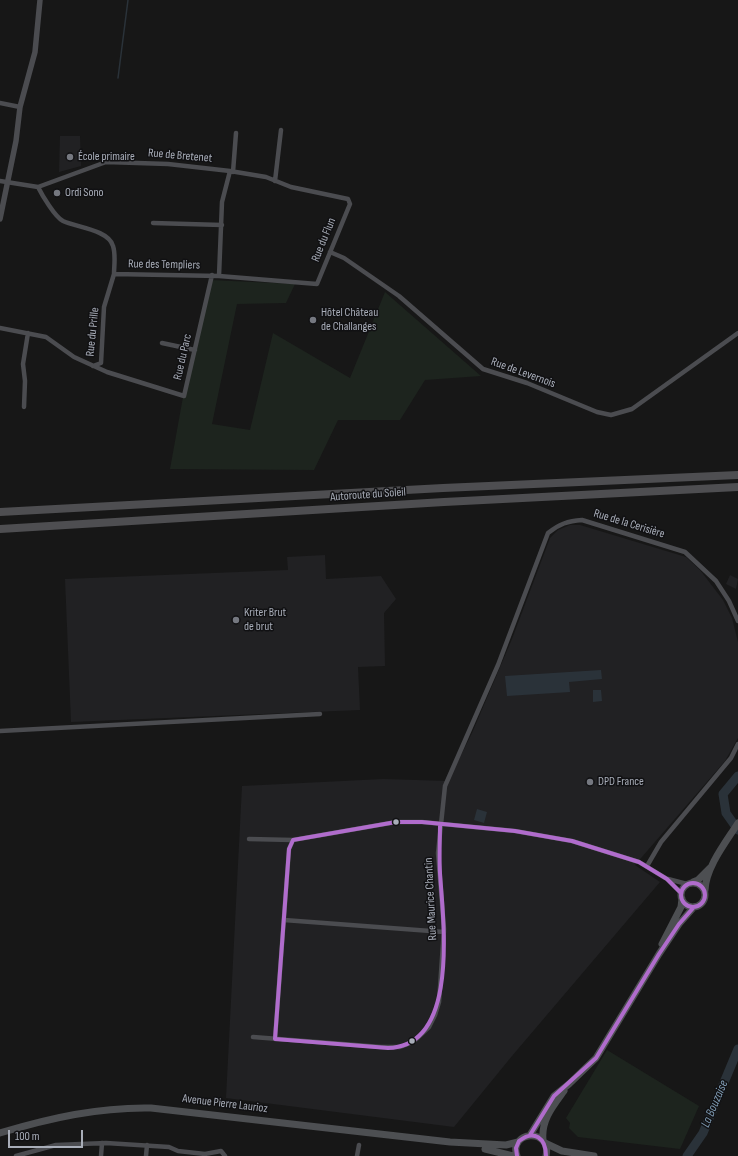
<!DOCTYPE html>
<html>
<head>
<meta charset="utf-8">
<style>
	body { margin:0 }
	#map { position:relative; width:738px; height:1156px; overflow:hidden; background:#171717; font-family:"Sofia Sans Condensed",sans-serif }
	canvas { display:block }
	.scale { position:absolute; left:8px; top:1130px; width:75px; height:18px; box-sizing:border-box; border:2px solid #a8adb8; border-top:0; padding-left:5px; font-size:12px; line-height:14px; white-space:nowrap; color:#a8adb8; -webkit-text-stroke:3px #111113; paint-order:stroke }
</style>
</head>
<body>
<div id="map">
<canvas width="738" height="1156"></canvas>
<div class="scale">100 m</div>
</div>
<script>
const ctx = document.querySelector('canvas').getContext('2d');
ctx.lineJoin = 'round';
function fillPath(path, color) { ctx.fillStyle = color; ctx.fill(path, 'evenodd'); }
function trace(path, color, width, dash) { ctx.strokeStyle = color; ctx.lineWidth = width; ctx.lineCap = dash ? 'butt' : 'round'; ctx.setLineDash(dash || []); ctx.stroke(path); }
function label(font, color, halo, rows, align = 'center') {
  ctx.font = font + ' "Sofia Sans Condensed",sans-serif'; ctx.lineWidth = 3; ctx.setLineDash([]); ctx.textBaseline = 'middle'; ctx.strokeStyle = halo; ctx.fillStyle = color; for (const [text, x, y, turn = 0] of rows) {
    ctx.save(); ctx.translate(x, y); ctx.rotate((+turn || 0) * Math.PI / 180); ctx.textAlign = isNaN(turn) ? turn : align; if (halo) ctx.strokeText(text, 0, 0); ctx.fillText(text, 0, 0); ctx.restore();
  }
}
fillPath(new Path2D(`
	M60 136H80L81 166 59 172Z
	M570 525H580L686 557 700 570 723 600 732 618 738 642V738L725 761 635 865 660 882 512 1056 454 1127 226 1098 242 786 383 779 448 781 472 733 512 639 550 538 558 530Z
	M325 555 326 579 381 576 396 599 384 613 385 666 358 667 360 710 71 722 65 579 288 570 287 557Z
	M730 575 738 579 736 589 726 584Z`), '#212123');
fillPath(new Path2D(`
	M211 280 295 284 286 303 237 304 212 424 250 430 273 333 350 378 385 292 481 376 425 380 400 420H338L314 470 170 469 183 397Z
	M607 1050 699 1106 680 1149 578 1137 569 1128 570 1123 566 1118Z`), '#1d241e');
fillPath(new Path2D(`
	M601 670 602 679 569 682 570 692 507 696 505 676Z
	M593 690H601L602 701 593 702Z
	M477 809 487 812 484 823 474 820Z`), '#2a3239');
trace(new Path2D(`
	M118 78 128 0`), '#2a3239', 1.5);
trace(new Path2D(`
	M738 776 723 794 726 813 738 830
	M687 1156 703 1133 738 1049`), '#2a3239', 9);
trace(new Path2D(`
	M0 103 20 107
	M233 172 236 133
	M0 181 38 187 106 162 168 164 230 171 266 177 291 187 348 199 350 204 317 284 219 276 114 274C114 266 116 255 113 246 109 230 76 227 63 221 55 217 42 195 38 187
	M275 181 281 130
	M153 223 222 225
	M330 252 344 258 399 296 483 369 527 383 597 412 611 415 632 409 738 333
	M219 276 222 202 230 171
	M0 328 46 337 74 357 107 372 184 396 212 275
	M162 343 195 350
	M93 366 101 363 104 307 114 274
	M24 407 25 381 23 364 28 333
	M0 731 320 714
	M249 839 293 840
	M647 866 661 842 731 758 738 744
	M668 879 687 884
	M284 920 444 932
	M253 1037 381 1047H400L413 1042 429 1027 435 1015 439 1002 444 929 438 853 445 786 498 665 548 533C559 524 568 521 582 520L685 552 716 581 729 601 738 621
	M275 1039 289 849 293 840 396 822H422L515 831 572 841 639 862 667 879 681 893
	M16 1156 56 1145 106 1143 169 1147 178 1151 205 1154 221 1151 225 1156
	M101 1156 102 1143
	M146 1156 147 1145
	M357 1156 359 1145`), '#4b4c50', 4.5);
trace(new Path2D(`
	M0 219 16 141 20 107 35 52 40 0`), '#4b4c50', 5.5);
trace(new Path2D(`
	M693 882 698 880 710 868
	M681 895a12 12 0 1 1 24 0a12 12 0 1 1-24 0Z
	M705 890C706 867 726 842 738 823
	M662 944 681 907 682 899
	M0 1133C50 1118 99 1107 151 1108L450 1142 506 1145 518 1142
	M530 1135 554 1096 569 1084 596 1058 659 954 679 924 694 907
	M543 1140C541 1120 553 1106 564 1091
	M545 1143 562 1151 594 1156
	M485 1149 513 1156
	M517 1156C508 1131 552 1127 546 1156`), '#4d4f52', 7);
trace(new Path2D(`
	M0 512 443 488 738 475
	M0 529 444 502 738 487`), '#4e4e51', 8);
trace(new Path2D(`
	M440 824C440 840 439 856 440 873 443 920 460 1046 388 1048L275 1039 289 849 293 840 396 822H422L515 831 572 841 639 862 667 879 681 893
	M681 895a12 12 0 1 1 24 0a12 12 0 1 1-24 0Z
	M530 1135 554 1096 596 1058 659 954 679 924 694 907
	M517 1156 516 1148 519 1141C534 1129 546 1138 546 1156`), '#b06ccc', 4);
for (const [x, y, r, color] of [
	[70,157,4,"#757880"],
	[57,193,4,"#757880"],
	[313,320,4,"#757880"],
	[236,620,4,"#757880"],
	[590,782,4,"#757880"],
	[396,822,3.5,"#a8adb8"],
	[412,1041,3.5,"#a8adb8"]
]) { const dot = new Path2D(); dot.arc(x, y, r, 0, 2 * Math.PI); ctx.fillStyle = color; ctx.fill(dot); trace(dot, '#111113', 1.5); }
label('12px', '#a8adb8', '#111113', [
	["Rue de Bretenet",180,156,5],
	["Rue du Flun",324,240,-68],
	["Rue des Templiers",164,265,1],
	["Rue du Prille",93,332,-84],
	["Rue du Parc",183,357,-77],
	["Rue de Levernois",523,373,20],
	["Autoroute du Soleil",368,495,-4],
	["Rue de la Cerisière",629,524,17],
	["Rue Maurice Chantin",431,899,-93],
	["Avenue Pierre Laurioz",225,1104,7]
]);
label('12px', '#a8adb8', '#111113', [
	["École primaire",78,157],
	["Ordi Sono",65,193],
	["Hôtel Château",321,313],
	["de Challanges",321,327],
	["Kriter Brut",244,613],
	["de brut",244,627],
	["DPD France",598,782]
], 'left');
label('italic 13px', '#7f9bb3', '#111113', [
	["La Bouzaise",715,1104,-67]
]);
</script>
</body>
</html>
